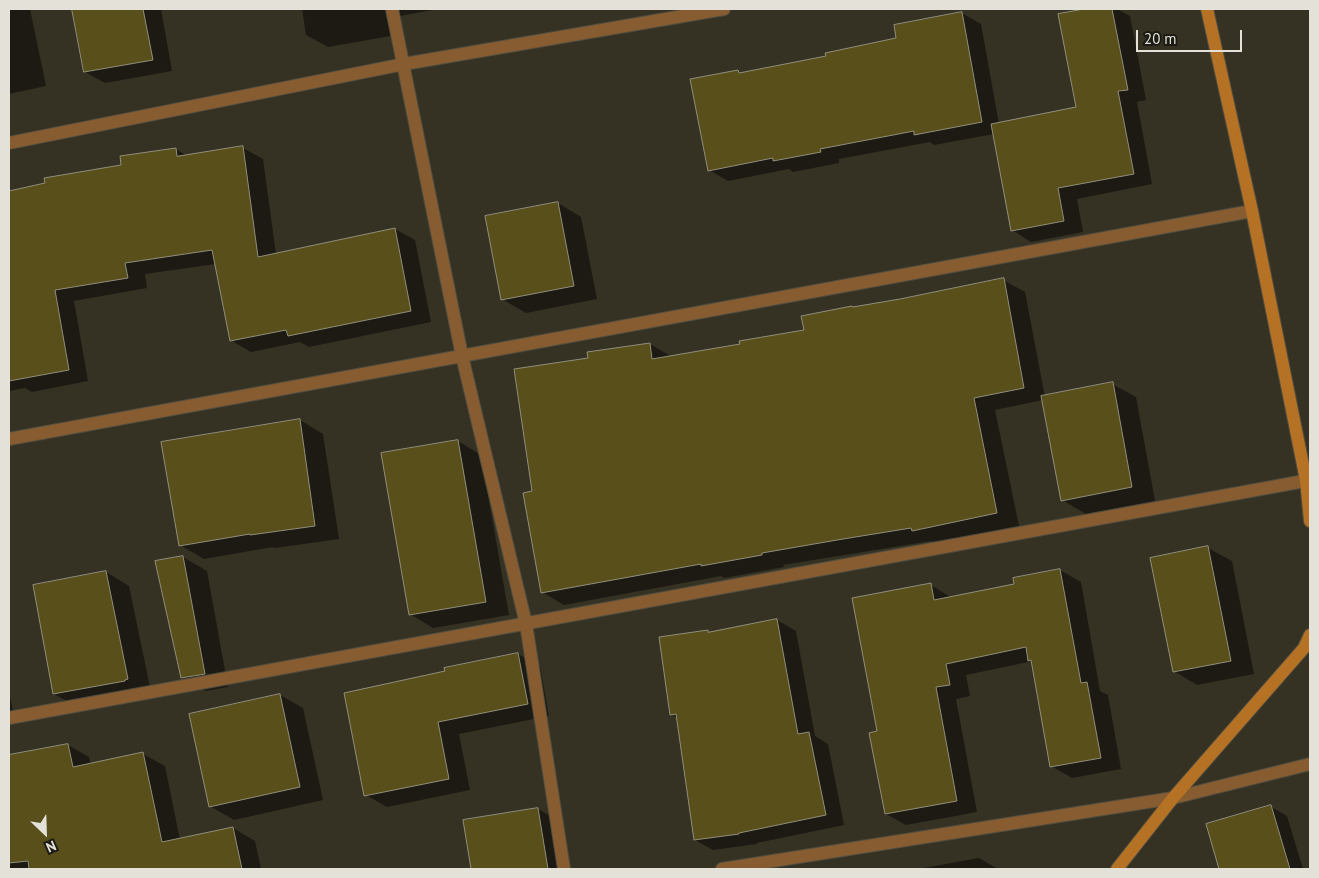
<!DOCTYPE html>
<html>
<head>
<meta charset="utf-8">
<style>
	body { margin:0 }
	#map { position:relative; width:1319px; height:878px; overflow:hidden; background:#353223; font-family:"PT Sans",sans-serif }
	canvas { display:block }
	.frame { position:absolute; inset:0; border:10px solid #e3e1d8; pointer-events:none }
	.north { position:absolute; left:20px; top:808px; width:50px; height:50px; -webkit-text-stroke:4px #1b1a13; paint-order:stroke; rotate:156deg; font-size:14px; font-weight:700; line-height:20px; text-align:center; color:#e3e1d8 }
	.north::after { content:''; display:block; margin:auto; width:18px; height:22px; background:#e3e1d8; clip-path:polygon(50% 0,100% 100%,50% 72%,0 100%) }
	.scale { position:absolute; left:1136px; top:30px; width:106px; height:22px; box-sizing:border-box; border:2px solid #e3e1d8; border-top:0; padding-left:6px; font-size:15px; line-height:18px; white-space:nowrap; color:#e3e1d8; -webkit-text-stroke:4px #1b1a13; paint-order:stroke }
</style>
</head>
<body>
<div id="map">
<canvas width="1319" height="878"></canvas>
<div class="frame"></div>
<div class="north">N</div>
<div class="scale">20 m</div>
</div>
<script>
const ctx = document.querySelector('canvas').getContext('2d');
ctx.lineJoin = 'round';
function fillPath(path, color) { ctx.fillStyle = color; ctx.fill(path, 'evenodd'); }
function trace(path, color, width, dash) { ctx.strokeStyle = color; ctx.lineWidth = width; ctx.lineCap = dash ? 'butt' : 'round'; ctx.setLineDash(dash || []); ctx.stroke(path); }
fillPath(new Path2D(`
	M9 9H30L46 86 9 94Z
	M73 9H161L172 71 105 83 85 72Z
	M302 9H438L400 16 402 34 328 47 306 35Z
	M1092 9H1117L1130 16 1146 100 1137 102 1152 184 1077 199 1083 232 1031 242 1012 230 994 134 934 145 930 142 839 159V163L793 172 789 169 728 181 709 170 738 71 742 73 827 57 898 39 962 13 981 24 999 124 1077 108 1060 15Z
	M243 148 263 159 276 254 395 229 415 240 431 322 309 347 300 342 251 352 232 341 216 264 145 274 147 288 74 301 88 381 32 392 25 388 9 391V192L123 166 176 149 187 156Z
	M558 203 581 217 597 299 526 313 502 299Z
	M1003 280 1025 292 1045 397 1112 384 1136 397 1155 501 1086 514 1062 500 1043 400 995 410 1019 526 935 543 931 541 783 565 784 567 724 578 721 576 564 605 542 592 533 492 589 359 650 344 672 357 741 345 806 331 854 308Z
	M300 420 323 434 339 539 275 548 273 547 204 559 180 545Z
	M458 441 481 455 509 615 433 628 410 614Z
	M1208 548 1232 561 1254 674 1197 685 1174 671Z
	M183 557 207 571 228 687 205 691 182 678Z
	M1060 570 1081 582 1100 691 1108 695 1121 769 1072 778 1051 766 1033 661 966 675 970 696 956 699 977 812 906 825 886 814 878 732 931 585 952 598 1015 585Z
	M106 572 129 586 151 692 78 707 54 694Z
	M777 620 796 631 815 736 828 744 844 825 757 843V844L713 850 695 840 677 718 671 714 708 631 710 633Z
	M518 654 540 666 549 716 459 734 470 790 387 807 366 795 447 672Z
	M9 692 13 711 9 712Z
	M280 695 303 708 323 800 234 820 210 806Z
	M68 745 89 757 91 765 143 754 165 766 180 840 233 828 255 841 261 869H9V756Z
	M1271 807 1287 816 1303 869H1220L1207 825Z
	M538 809 562 822 569 869H472L465 821Z
	M979 858 998 869H918Z`), '#0007');
const building = new Path2D(`
	M72 9H143L153 60 84 72Z
	M1085 9H1112L1128 90 1118 91 1134 174 1058 188 1064 221 1011 231 991 124 1076 107 1058 14Z
	M962 12 982 122 914 135V131L820 149 821 152 773 161V158L708 171 690 79 738 70 739 73 826 56 825 53 896 38 894 25Z
	M243 146 258 257 395 228 411 311 288 336 286 330 230 341 212 250 125 263 128 278 55 290 69 370 9 381V191L45 183 44 178 121 165 120 156 176 148 177 156Z
	M558 202 574 286 501 300 485 216Z
	M1004 278 1024 388 974 398 997 513 912 531 911 528 843 539 762 553V555L701 566V564L541 593 523 493 532 491 514 369 588 358 587 352 650 343 652 359 740 344 739 341 804 330 801 316 852 306 853 307 900 299Z
	M1113 382 1132 487 1061 501 1041 396Z
	M300 419 315 526 250 535V534L179 546 161 442Z
	M458 440 486 602 409 615 381 453Z
	M1208 546 1231 661 1173 672 1150 558Z
	M183 556 205 674 181 678 155 561Z
	M1060 569 1081 683 1087 682 1101 758 1050 767 1031 660 1028 661 1026 647 946 664 950 685 936 687 957 801 885 814 869 733 877 731 852 598 931 583 934 600 1014 584 1013 578Z
	M106 571 128 679 125 680V681L53 694 33 585Z
	M777 619 798 734 809 732 826 815 739 833V834L694 840 676 714 670 715 659 637 708 630V632Z
	M518 653 528 704 438 722 449 779 364 796 344 693 445 671 444 668Z
	M280 694 300 787 209 807 189 714Z
	M68 744 73 767 143 752 162 842 233 827 242 869H29L28 861 9 863V755Z
	M1271 805 1290 869H1219L1206 824Z
	M538 808 548 869H471L463 820Z`);
fillPath(building, '#584f1a');
trace(building, '#918e7c', 1);
const street = new Path2D(`
	M392 9 462 356 526 624 564 869
	M9 143 404 64 724 9
	M9 439 1252 211
	M9 718 1310 480
	M722 869 1173 798 1310 764`);
const secondary = new Path2D(`
	M1207 9 1252 211 1306 480 1310 521
	M1117 869 1173 798 1304 648 1310 635`);
trace(street, '#514e40', 14);
trace(secondary, '#514e40', 14);
trace(street, '#875c31', 12);
trace(secondary, '#b67224', 12);
</script>
</body>
</html>
